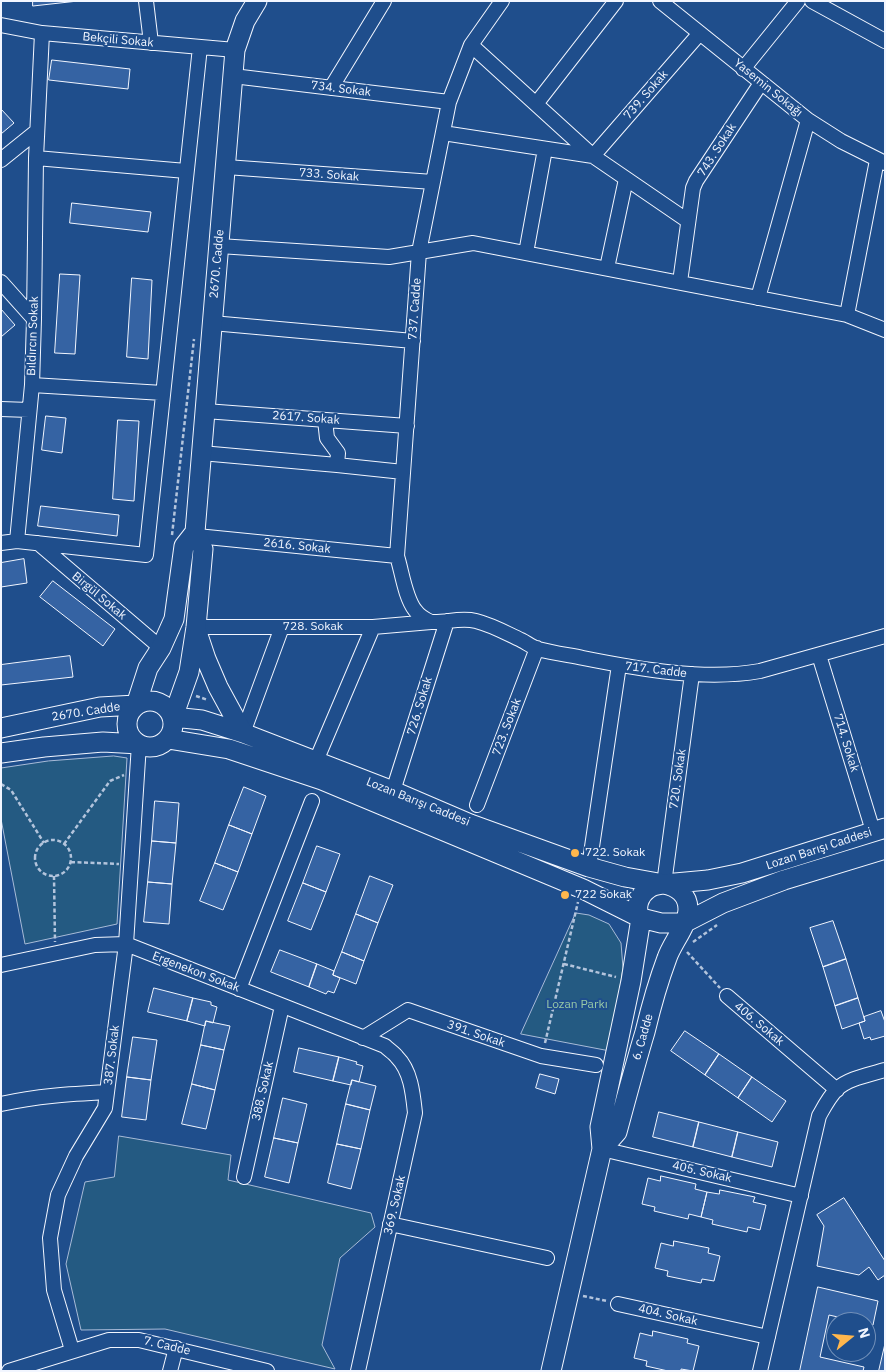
<!DOCTYPE html>
<html>
<head>
<meta charset="utf-8">
<style>
	body { margin:0 }
	#map { position:relative; width:886px; height:1372px; overflow:hidden; background:#1f4e8c; font-family:"IBM Plex Sans",sans-serif }
	canvas { display:block }
	.frame { position:absolute; inset:0; border:2px solid #f2f6ff; pointer-events:none }
	.north { position:absolute; left:826px; top:1312px; width:50px; height:50px; box-sizing:border-box; background:#1f4e8c; border:1px solid #7391ba; border-radius:50%; rotate:73deg; font-size:14px; font-weight:700; line-height:20px; text-align:center; color:#f2f6ff }
	.north::after { content:''; display:block; margin:auto; width:18px; height:22px; background:#ffb74d; clip-path:polygon(50% 0,100% 100%,50% 72%,0 100%) }
</style>
</head>
<body>
<div id="map">
<canvas width="886" height="1372"></canvas>
<div class="frame"></div>
<div class="north">N</div>
</div>
<script>
const ctx = document.querySelector('canvas').getContext('2d');
ctx.lineJoin = 'round';
function fillPath(path, color) { ctx.fillStyle = color; ctx.fill(path, 'evenodd'); }
function trace(path, color, width, dash) { ctx.strokeStyle = color; ctx.lineWidth = width; ctx.lineCap = dash ? 'butt' : 'round'; ctx.setLineDash(dash || []); ctx.stroke(path); }
function label(font, color, halo, rows, align = 'center') {
  ctx.font = font + ' "IBM Plex Sans",sans-serif'; ctx.lineWidth = 4; ctx.setLineDash([]); ctx.textBaseline = 'middle'; ctx.strokeStyle = halo; ctx.fillStyle = color; for (const [text, x, y, turn = 0] of rows) {
    ctx.save(); ctx.translate(x, y); ctx.rotate((+turn || 0) * Math.PI / 180); ctx.textAlign = isNaN(turn) ? turn : align; if (halo) ctx.strokeText(text, 0, 0); ctx.fillText(text, 0, 0); ctx.restore();
  }
}
const green = new Path2D(`
	M114 756 127 758 117 924 25 944 1 819V768L48 761Z
	M576 913 589 915 609 924 621 943 623 968 610 1051 521 1034Z
	M119 1136 231 1155 228 1180 371 1213 375 1227 340 1258 322 1345 335 1369 165 1329 81 1330 66 1264 85 1182 114 1177Z`);
fillPath(green, '#245a82');
trace(green, '#a8bbd7', 1);
const building = new Path2D(`
	M33 1H78L33 6Z
	M52 60 130 69 128 89 49 80Z
	M1 109 14 123 1 134Z
	M72 203 151 212 148 232 70 223Z
	M60 274 80 275 75 354 55 353Z
	M132 278 152 280 148 359 127 357Z
	M1 309 15 325 1 337Z
	M46 416 66 418 62 453 42 450Z
	M118 420 139 421 134 501 113 499Z
	M41 506 119 515 117 536 38 526Z
	M24 559 27 583 1 587V563Z
	M53 581 115 629 103 646 40 597Z
	M70 656 73 677 1 685V665Z
	M244 787 266 796 252 834 229 825Z
	M155 801 179 803 176 843 152 841Z
	M229 825 252 834 238 872 215 863Z
	M152 841 176 843 172 884 148 882Z
	M317 846 340 854 326 892 303 883Z
	M215 863 238 872 223 910 200 901Z
	M370 876 393 885 378 923 356 914Z
	M148 882 172 884 169 924 144 922Z
	M303 883 326 892 311 930 288 921Z
	M356 914 378 923 364 961 342 952Z
	M833 921 846 959 823 967 810 928Z
	M280 950 317 964 309 987 271 972Z
	M342 952 364 961 356 984 333 975Z
	M846 959 858 998 835 1006 823 967Z
	M317 964 334 971 333 975 340 978 334 993 328 991 326 994 309 987Z
	M154 988 193 998 187 1021 148 1012Z
	M193 998 211 1002V1005L217 1007 213 1023 206 1021 205 1026 187 1021Z
	M858 998 865 1021 842 1029 835 1006Z
	M881 1011 885 1022V1036L871 1040 870 1037 864 1039 859 1023 865 1021 864 1017Z
	M206 1021 230 1026 224 1050 201 1045Z
	M685 1031 719 1054 705 1075 671 1051Z
	M133 1037 157 1040 151 1080 127 1077Z
	M201 1045 224 1050 215 1090 192 1084Z
	M299 1048 339 1057 333 1081 294 1072Z
	M719 1054 752 1077 738 1098 705 1075Z
	M339 1057 357 1062 356 1064 363 1066 359 1082 352 1080 351 1085 333 1081Z
	M540 1074 559 1079 555 1094 536 1088Z
	M127 1077 151 1080 146 1120 122 1117Z
	M752 1077 786 1101 772 1122 738 1098Z
	M352 1080 376 1086 370 1110 346 1104Z
	M192 1084 215 1090 206 1129 182 1124Z
	M283 1098 307 1104 298 1143 274 1138Z
	M346 1104 370 1110 361 1149 337 1144Z
	M659 1112 699 1122 693 1147 653 1137Z
	M699 1122 738 1132 732 1157 693 1147Z
	M738 1132 778 1142 772 1167 732 1157Z
	M274 1138 298 1143 289 1183 265 1177Z
	M337 1144 361 1149 351 1189 328 1183Z
	M661 1176 696 1184 695 1189 707 1192 701 1217 689 1214 688 1219 654 1211 655 1207 642 1204 648 1178 660 1181Z
	M720 1190 755 1197 753 1202 766 1205 760 1230 748 1227 747 1232 712 1224 713 1220 701 1217 707 1192 719 1194Z
	M844 1198 885 1261V1275L878 1280 869 1267 859 1275 817 1266 824 1226 817 1215Z
	M674 1241 709 1248 708 1253 720 1256 714 1281 702 1279 701 1283 667 1276 668 1271 655 1268 661 1243 673 1246Z
	M818 1287 878 1301 873 1325 866 1323V1322H860L829 1315 820 1357 864 1367 863 1371H800Z
	M653 1331 688 1339 687 1343 699 1346 693 1371 681 1369V1371H668L646 1366 647 1361 634 1358 640 1333 652 1336Z
	M885 1344V1371H879Z`);
fillPath(building, '#3563a3');
trace(building, '#f2f6ff', 1);
const minor = new Path2D(`
	M146 1 151 43
	M660 1 808 120 841 141 885 163
	M812 1 885 41
	M1 25 42 33 235 50
	M471 45 593 156 688 221
	M743 69 798 1
	M233 76 449 102
	M331 88 384 1
	M536 104 616 1
	M443 133 593 156 700 33
	M36 158 186 171
	M1 160 37 131
	M226 167 433 182
	M219 246 389 257 473 243 847 315 885 330
	M526 253 545 149
	M607 268 626 179
	M1 282 34 319
	M680 282 693 188 696 181 761 83
	M758 298 808 120
	M847 315 877 160
	M212 323 413 341
	M32 385 163 393
	M1 409 29 410
	M205 411 407 426
	M325 420 327 438 338 453 337 465
	M201 453 337 465 403 472
	M197 536 397 556
	M17 541 32 385 34 319 36 158 42 33
	M1 543 17 541 146 555 200 47
	M38 543 161 648
	M431 622C424 619 419 616 415 610 405 597 402 572 397 556L419 252 449 102 471 45 502 1
	M196 627H373L431 622C446 623 460 617 476 621 492 625 506 633 521 640 527 643 532 647 538 649 553 653 568 655 583 658 638 669 705 681 760 671L885 636
	M819 655 873 831
	M243 733 282 627
	M316 761 373 627
	M393 791 447 621
	M477 805 537 648
	M589 867 619 665
	M664 884 692 674
	M1 965 95 945 126 944 385 1046C389 1050 394 1053 397 1057 411 1071 413 1094 415 1113L358 1371
	M239 989 312 801
	M727 996 837 1090
	M363 1038 408 1010 541 1056 596 1065
	M1 1104C37 1096 70 1094 107 1092
	M602 1149 801 1196
	M244 1177 282 1006
	M390 1224 547 1258
	M618 1304 768 1337
	M72 1350 54 1290 50 1238 58 1195 76 1156 105 1108 126 944 139 744
	M9 1371 109 1340H139L267 1371
	M170 1371 176 1348
	M760 1371 819 1116C824 1107 829 1097 837 1089 849 1078 869 1075 885 1070`);
const major = new Path2D(`
	M195 532 235 50 245 21 257 1
	M197 632 206 659 218 687 243 733
	M127 724a23 23 0 1 1 46 0a23 23 0 1 1-46 0Z
	M136 705 148 668 161 648 174 619 184 546 195 532 203 549 196 627 189 672 173 717
	M173 717 202 720 243 733 393 791 470 824 589 867 625 877 664 884 708 880 742 873 885 828
	M1 728 100 707 136 705
	M168 739 229 749 322 780 583 889 641 918 661 923H684L723 903 784 880 885 849
	M1 753 44 747 103 742 139 744
	M664 884C677 886 688 895 688 909 688 925 672 943 667 958 658 982 651 1007 645 1032 635 1065 626 1099 617 1132L602 1149 600 1127 631 981 641 918C634 909 639 895 648 889 653 885 658 885 664 884Z
	M551 1371 602 1149`);
trace(minor, '#f2f6ff', 16);
trace(major, '#f2f6ff', 21);
trace(new Path2D(`
	M172 535 194 339
	M196 696 208 700
	M1 784 11 790 44 843
	M35 858a18 18 0 1 1 36 0a18 18 0 1 1-36 0Z
	M64 844 110 781 124 775
	M71 862 119 864
	M54 876 55 942
	M693 942 717 925
	M687 952 720 988
	M564 964 616 977
	M545 1043 578 902
	M583 1296 607 1301`), '#b3c4dc', 2.5, [4, 2.5]);
trace(minor, '#1f4e8c', 14);
trace(major, '#1f4e8c', 19);
for (const [x, y, r, color] of [
	[575,853,5,"#ffb74d"],
	[565,895,5,"#ffb74d"]
]) { const dot = new Path2D(); dot.arc(x, y, r, 0, 2 * Math.PI); ctx.fillStyle = color; ctx.fill(dot); trace(dot, '#1f4e8c', 2); }
label('12px', '#f2f6ff', '#1f4e8c', [
	["Bekçili Sokak",118,40,5],
	["Yasemin Sokağı",768,88,39],
	["734. Sokak",341,89,7],
	["739. Sokak",646,95,-49],
	["743. Sokak",717,150,-57],
	["733. Sokak",329,175,4],
	["2670. Cadde",217,264,-85],
	["737. Cadde",415,309,-86],
	["Bıldırcın Sokak",33,336,-88],
	["2617. Sokak",306,418,4],
	["2616. Sokak",297,546,6],
	["Birgül Sokak",99,596,40],
	["728. Sokak",313,627],
	["717. Cadde",656,670,7],
	["726. Sokak",420,706,-73],
	["2670. Cadde",86,712,-9],
	["723. Sokak",507,727,-69],
	["714. Sokak",846,743,73],
	["720. Sokak",678,779,-82],
	["Lozan Barışı Caddesi",418,802,22],
	["Lozan Barışı Caddesi",819,849,-18],
	["Ergenekon Sokak",196,972,21],
	["406. Sokak",759,1024,40],
	["391. Sokak",476,1034,19],
	["6. Cadde",643,1037,-74],
	["387. Sokak",112,1055,-83],
	["388. Sokak",263,1091,-77],
	["405. Sokak",702,1172,13],
	["369. Sokak",395,1205,-77],
	["404. Sokak",668,1315,13],
	["7. Cadde",167,1346,13]
]);
label('12px', '#f2f6ff', '#1f4e8c', [
	["722. Sokak",585,853],
	["722 Sokak",575,895]
], 'left');
label('12px', '#97c8a6', '#1f4e8c', [
	["Lozan Parkı",577,1005]
]);
</script>
</body>
</html>
